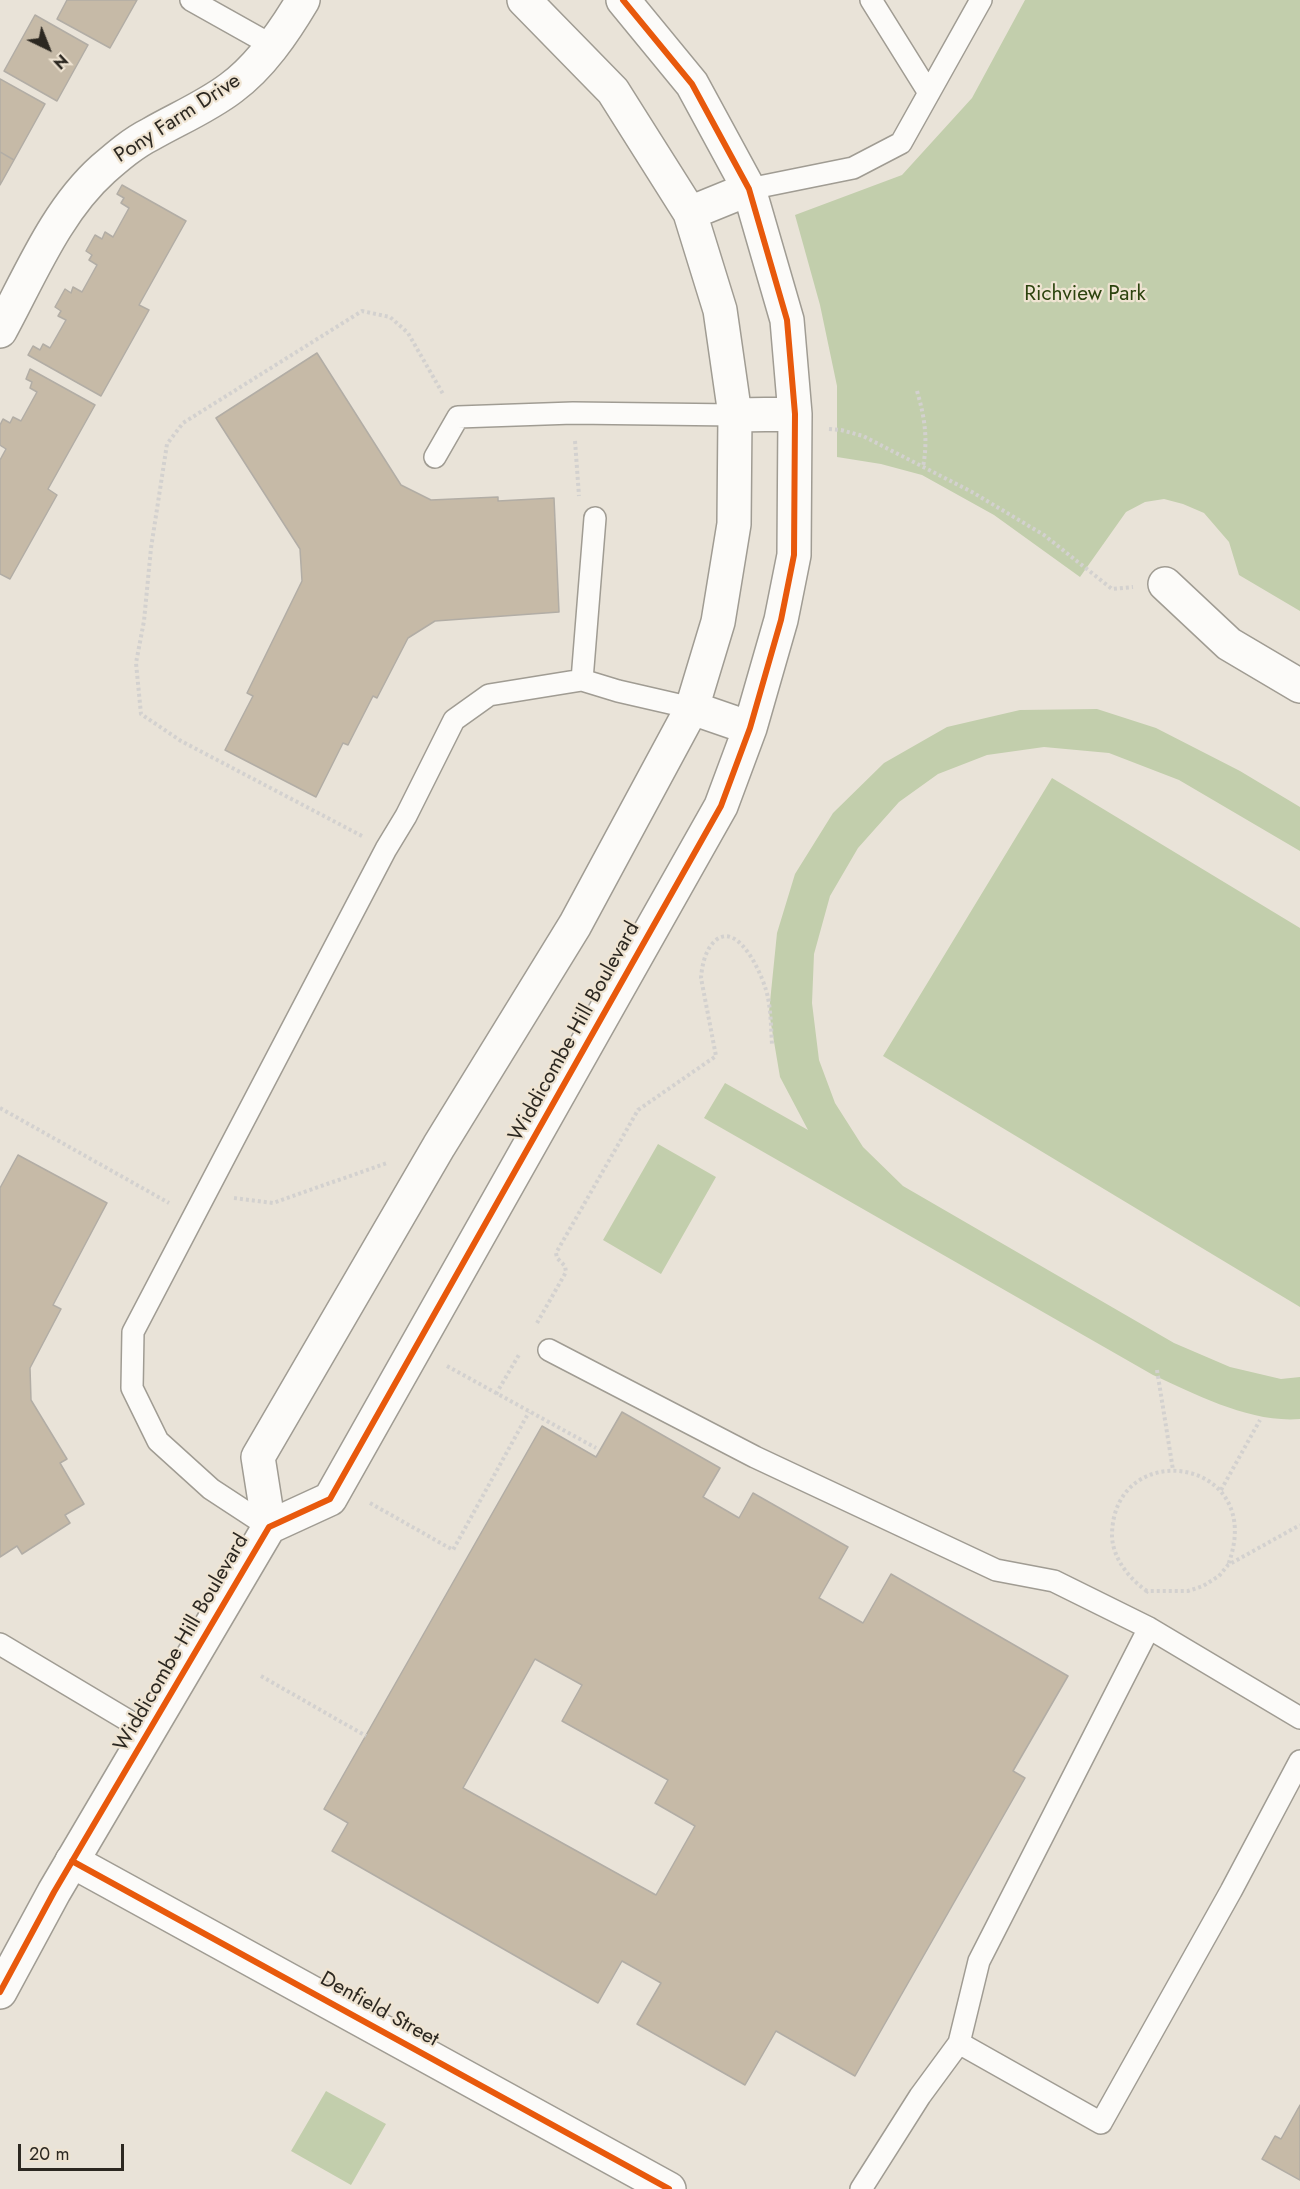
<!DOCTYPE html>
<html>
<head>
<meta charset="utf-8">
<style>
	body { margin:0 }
	#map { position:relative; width:1300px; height:2189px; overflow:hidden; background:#e9e3d8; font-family:Jost,sans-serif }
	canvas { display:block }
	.north { position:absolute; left:18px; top:18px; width:60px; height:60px; -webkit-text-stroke:4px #efe4d2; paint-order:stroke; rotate:137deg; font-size:16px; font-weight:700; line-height:24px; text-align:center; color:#2c2821 }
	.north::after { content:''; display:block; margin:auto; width:21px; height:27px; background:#2c2821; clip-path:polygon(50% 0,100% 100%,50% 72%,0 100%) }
	.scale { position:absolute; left:18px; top:2144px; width:106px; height:27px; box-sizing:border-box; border:3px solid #2c2821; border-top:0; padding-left:8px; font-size:18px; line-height:21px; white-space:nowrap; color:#2c2821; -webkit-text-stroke:4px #efe4d2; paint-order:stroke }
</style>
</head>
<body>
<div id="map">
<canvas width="1300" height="2189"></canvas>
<div class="north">N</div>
<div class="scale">20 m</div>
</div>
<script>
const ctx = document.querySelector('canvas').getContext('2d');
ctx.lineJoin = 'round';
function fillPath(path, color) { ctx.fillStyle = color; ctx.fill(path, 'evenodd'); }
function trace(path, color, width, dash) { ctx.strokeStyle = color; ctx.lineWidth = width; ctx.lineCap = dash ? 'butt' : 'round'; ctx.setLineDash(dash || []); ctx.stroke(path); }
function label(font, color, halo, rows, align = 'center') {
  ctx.font = font + ' Jost,sans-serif'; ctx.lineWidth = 4.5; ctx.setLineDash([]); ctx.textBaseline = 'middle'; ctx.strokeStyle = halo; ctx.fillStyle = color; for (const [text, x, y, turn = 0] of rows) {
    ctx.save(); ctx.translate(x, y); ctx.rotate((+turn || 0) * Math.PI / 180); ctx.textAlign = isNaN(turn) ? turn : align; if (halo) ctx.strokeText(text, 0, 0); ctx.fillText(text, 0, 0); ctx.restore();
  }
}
fillPath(new Path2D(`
	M1025 0H1300V611L1239 575 1229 542 1204 513 1183 504 1164 499 1145 502 1126 512 1080 577 994 515 922 475 881 464 837 457V386L820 305 795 215 902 175 972 98Z
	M1097 709 1156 728 1240 771 1300 807V851L1179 780 1109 753 1044 747 987 755 938 774 899 802 858 848 830 896 814 954 812 1003 819 1060 835 1103 863 1147 903 1186 1174 1343 1230 1367 1281 1379 1300 1377V1419C1250 1423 1197 1395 1153 1375L704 1118 725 1083 808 1130 780 1077 769 1012 777 933 795 874 833 813 884 763 947 727 1020 710Z
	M1052 778 1300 928V1307L883 1056Z
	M658 1144 716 1177 661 1274 603 1240Z
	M326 2091 386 2124 351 2185 291 2151Z`), '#c2ceac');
const building = new Path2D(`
	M67 0H137L110 48 57 19Z
	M35 15 88 45 57 101 4 71Z
	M0 79 45 104 14 160 0 152Z
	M0 152 14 160 0 185Z
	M122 185 186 221 139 305 149 310 101 396 28 355 33 346 40 350 43 344 50 348 66 320 58 316 61 311 55 307 65 289 71 293 73 287 82 292 97 265 89 260 92 255 86 251 95 235 102 239 105 232 113 237 129 208 121 203 124 198 117 194Z
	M317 353 401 485 431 500 498 497V501L554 498 559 612 435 621 408 638 377 698 373 696 348 745 343 743 316 797 225 750 253 696 247 693 302 581 300 549 216 418Z
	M30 369 95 405 48 489 57 495 10 579 0 574V460L6 449 0 445V425L3 419 10 423 13 417 21 421 37 392 30 388 32 382 26 379Z
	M18 1155 107 1203 53 1305 61 1309 30 1368 31 1400 67 1459 60 1463 84 1504 65 1515 70 1523 22 1554 17 1546 0 1557V1188Z
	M622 1412 720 1468 703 1497 739 1518 753 1493 848 1547 819 1598 863 1623 891 1574 1068 1676 1013 1771 1025 1778 855 2076 776 2031 745 2085 637 2024 661 1983 622 1961 598 2003 332 1851 348 1823 324 1809 542 1426 596 1457ZM535 1659 582 1685 562 1721 668 1780 655 1803 695 1826 656 1895 463 1788Z
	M1300 2105V2180L1262 2159 1275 2136 1281 2139Z`);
fillPath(building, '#c6baa7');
trace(building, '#b2ada5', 1.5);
const lane = new Path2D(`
	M191 0 273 46
	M871 0 929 93
	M749 189 853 168 901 143 981 0
	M435 457 458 417 573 413 735 415
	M582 680 595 518
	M549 1350 755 1457 996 1570 1054 1581 1149 1628 1300 1718
	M269 1527 211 1489 158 1441 132 1388 133 1332 386 849 406 816 454 720 489 695 582 680 618 691 692 708
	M0 1644 149 1733
	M959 2043 1101 2123 1231 1891 1300 1761
	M861 2189 920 2096 959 2043 979 1961 1149 1628`);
const street = new Path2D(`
	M0 331C30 276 56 211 103 169 118 156 133 143 151 134 177 119 206 107 231 88 261 66 284 32 303 0
	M1165 584 1229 644 1300 686
	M72 1861 669 2189`);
const secondary = new Path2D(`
	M690 213 749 189
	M735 415 795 414
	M692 708 750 728
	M269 1527 258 1457 439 1146 575 925 692 708 718 622 734 524 735 415 720 310 690 213 613 91 524 0
	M0 1992 54 1892 269 1527 330 1499 721 806 750 728 781 620 794 555 795 414 787 320 749 189 692 84 623 0`);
trace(lane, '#a09c93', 24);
trace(street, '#a09c93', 36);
trace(secondary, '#a09c93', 36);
trace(new Path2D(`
	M917 391C925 418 928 440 923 467
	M829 429 841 430 863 436 972 492 1044 535 1112 589 1133 587
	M575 441 579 496
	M362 836 181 741 141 714 136 663 144 621 151 548 167 444 183 423 362 311 390 317 408 333 443 394
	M0 1108 169 1203
	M234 1198 273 1203 387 1163
	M537 1323 566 1272 565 1266 557 1258 556 1253 638 1110 716 1056 701 978C702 966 705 949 716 940 740 921 765 980 768 998 771 1013 771 1029 772 1044
	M447 1366 596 1448
	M1157 1370 1173 1470
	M496 1394 520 1353
	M1221 1490 1260 1420
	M370 1503 453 1550 529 1412
	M1147 1591C1129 1579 1112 1557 1112 1535 1113 1435 1269 1457 1228 1565
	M1146 1593 1147 1591H1188L1203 1586 1219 1576 1228 1565 1300 1525
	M261 1676 366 1736`), '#d3d1cf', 4, [3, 3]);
trace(lane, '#fcfbf9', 21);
trace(street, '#fcfbf9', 33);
trace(secondary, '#fcfbf9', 33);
trace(new Path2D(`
	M72 1861 669 2189
	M0 1992 54 1892 269 1527 330 1499 721 806 750 728 781 620 794 555 795 414 787 320 749 189 692 84 623 0`), '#e8590c', 6);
label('21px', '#2c2821', '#efe4d2', [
	["Pony Farm Drive",178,119,-33],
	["Widdicombe Hill Boulevard",575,1032,-61],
	["Widdicombe Hill Boulevard",182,1643,-60],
	["Denfield Street",379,2010,29]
]);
label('21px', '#2c430e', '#efe4d2', [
	["Richview Park",1085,295]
]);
</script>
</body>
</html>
